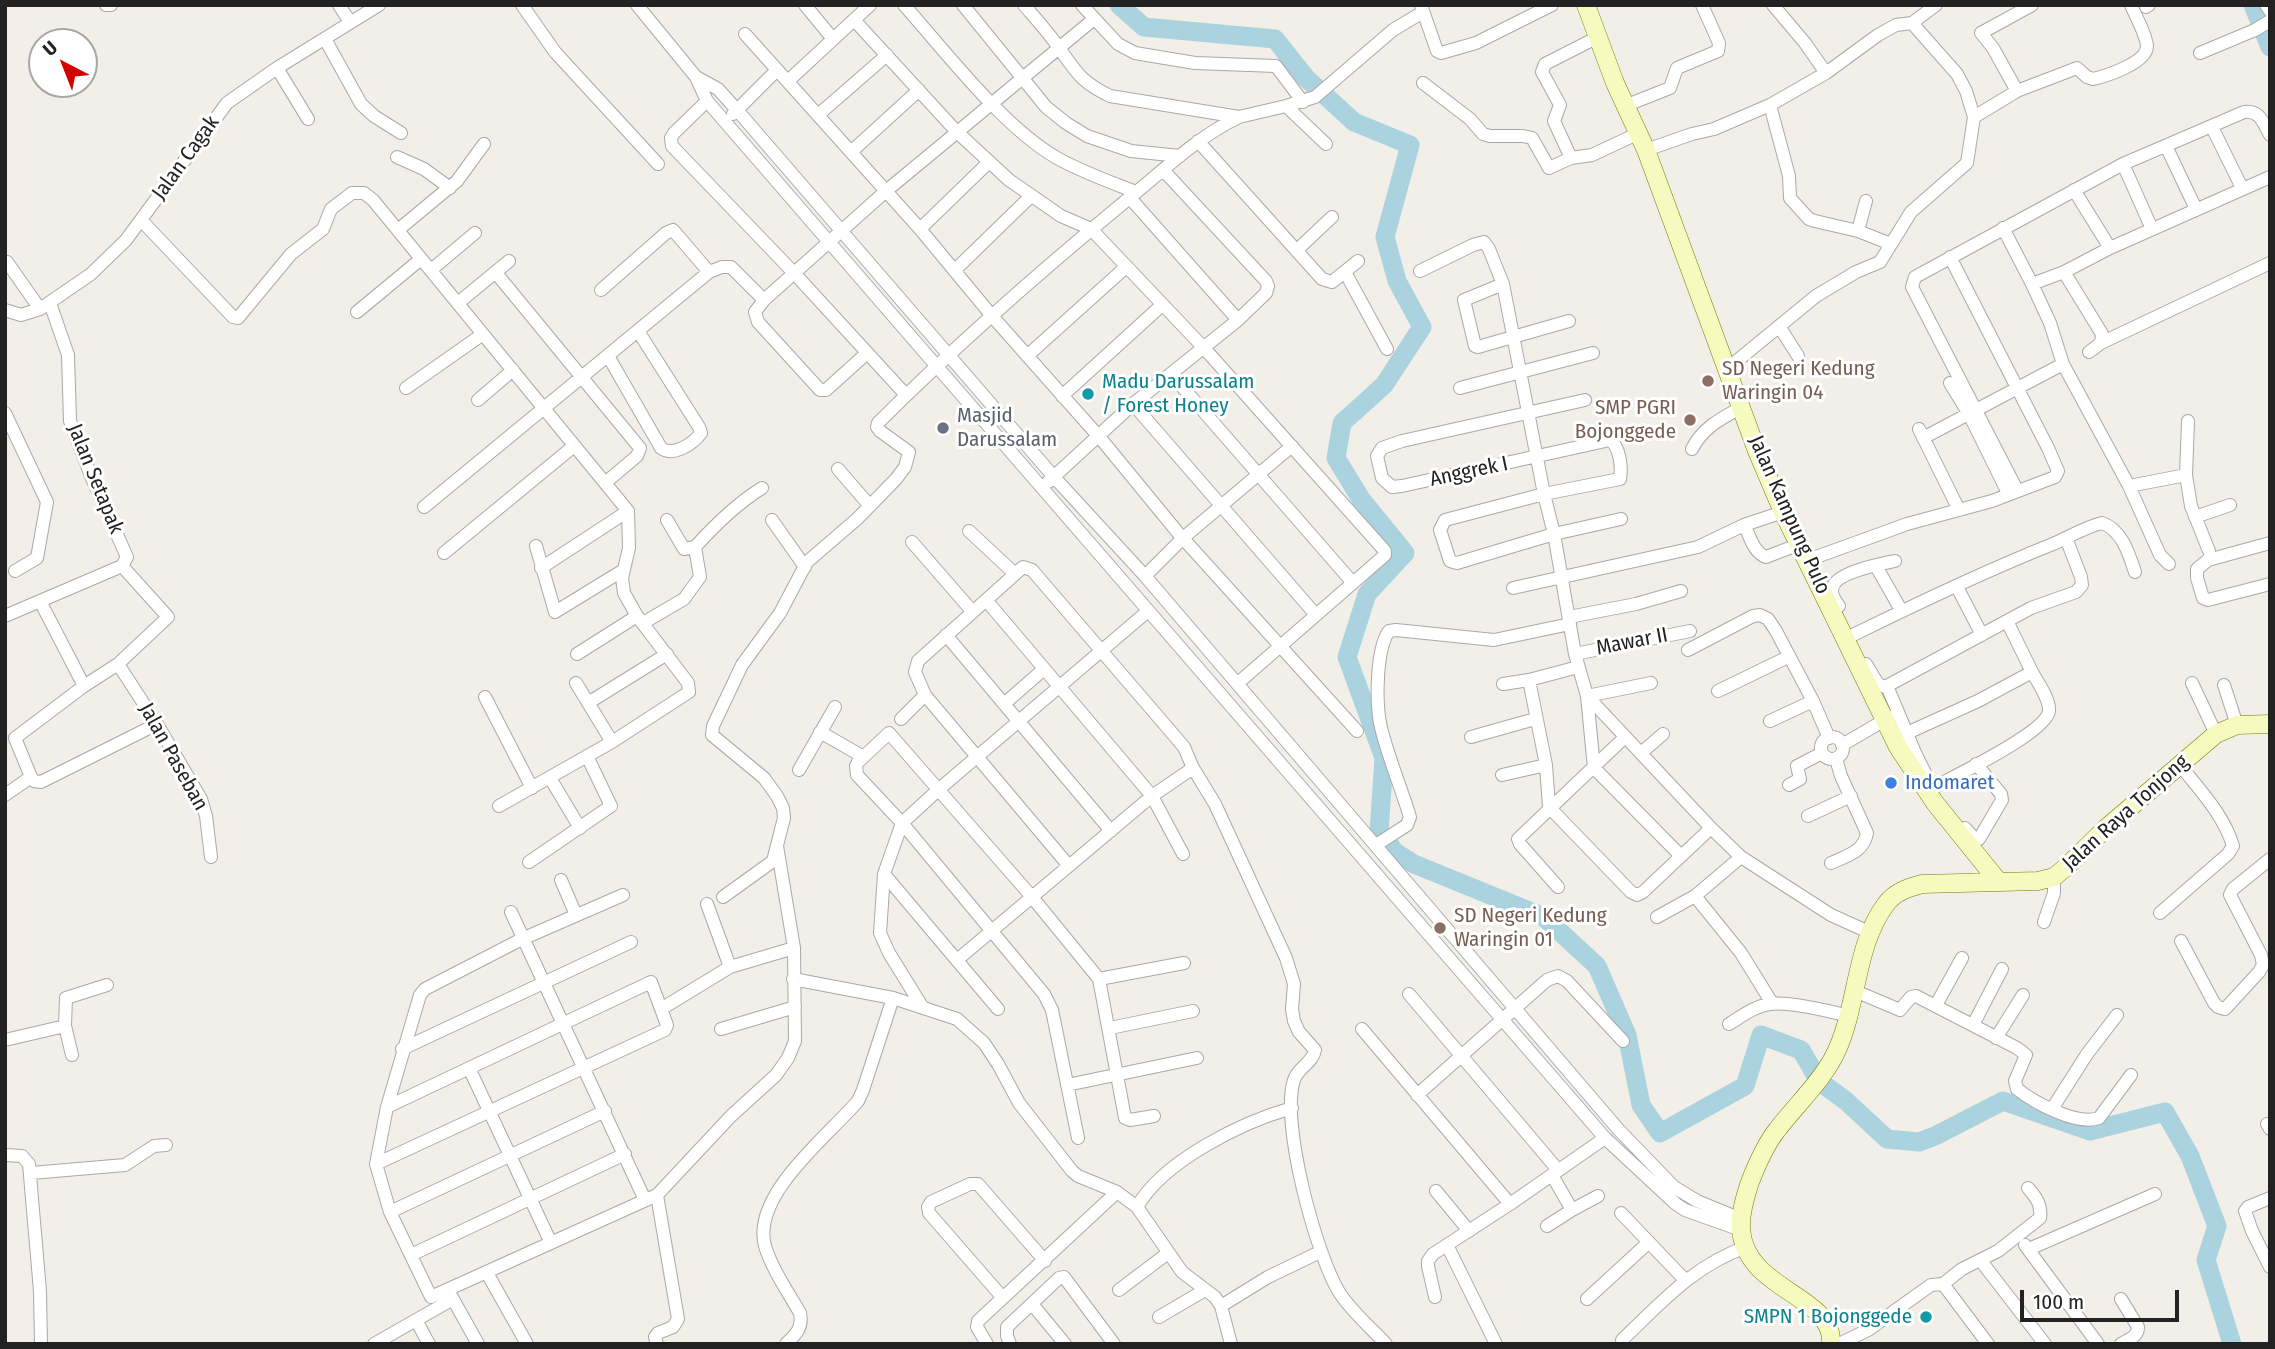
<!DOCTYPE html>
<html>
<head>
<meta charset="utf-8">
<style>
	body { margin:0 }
	#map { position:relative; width:2275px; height:1349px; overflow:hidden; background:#f2efe9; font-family:"Fira Sans Condensed",sans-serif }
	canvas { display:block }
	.frame { position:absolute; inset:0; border:7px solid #222; pointer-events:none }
	.north { position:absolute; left:28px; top:28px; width:70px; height:70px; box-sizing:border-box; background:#fff; border:2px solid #a7a7a7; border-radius:50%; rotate:318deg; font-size:19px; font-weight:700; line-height:28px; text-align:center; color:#222 }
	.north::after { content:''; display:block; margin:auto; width:24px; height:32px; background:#d40000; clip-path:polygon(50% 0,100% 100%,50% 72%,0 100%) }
	.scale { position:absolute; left:2020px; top:1290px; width:159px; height:32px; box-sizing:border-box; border:4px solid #222; border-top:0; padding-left:9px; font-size:21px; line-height:24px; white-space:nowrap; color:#222; -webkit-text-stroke:5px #fff; paint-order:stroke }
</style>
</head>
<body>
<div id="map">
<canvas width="2275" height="1349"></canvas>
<div class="frame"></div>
<div class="north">U</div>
<div class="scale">100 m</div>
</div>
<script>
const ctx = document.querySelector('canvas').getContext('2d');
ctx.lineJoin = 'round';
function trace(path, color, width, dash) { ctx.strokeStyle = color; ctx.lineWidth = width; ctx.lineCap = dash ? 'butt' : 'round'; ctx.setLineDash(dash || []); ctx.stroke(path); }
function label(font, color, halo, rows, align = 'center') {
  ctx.font = font + ' "Fira Sans Condensed",sans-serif'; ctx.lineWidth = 6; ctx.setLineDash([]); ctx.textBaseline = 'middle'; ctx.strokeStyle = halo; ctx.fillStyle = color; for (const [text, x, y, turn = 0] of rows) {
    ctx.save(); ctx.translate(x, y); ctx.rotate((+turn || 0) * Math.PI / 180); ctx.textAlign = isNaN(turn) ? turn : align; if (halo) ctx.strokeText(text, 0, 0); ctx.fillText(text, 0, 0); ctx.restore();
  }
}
trace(new Path2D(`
	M1119 5 1144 27 1275 39 1306 78 1354 122 1410 145 1385 237 1397 281 1422 327 1384 385 1342 423 1336 458 1361 499 1405 553 1367 594 1347 657 1384 758 1379 832 1395 852 1414 864 1544 917 1597 966 1627 1035 1641 1105 1660 1133 1745 1086 1761 1035 1801 1050 1819 1081 1846 1101 1887 1139 1919 1142 1935 1136 2003 1101 2090 1131 2165 1112 2190 1156 2217 1226 2206 1260 2232 1344
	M2253 5 2270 47`), '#aad3df', 19);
const street = new Path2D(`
	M106 5H111
	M339 5 350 22
	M522 5 555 52 658 164
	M637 5 696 77 707 101 1605 1138 1676 1204 1685 1210 1741 1230
	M805 5 833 39
	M904 5C946 52 1003 127 1057 158 1082 172 1110 182 1136 192
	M963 5 1046 107 1066 123 1087 136 1131 151 1180 156
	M1024 5C1036 19 1049 33 1059 48 1077 73 1081 82 1110 96L1239 117 1286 106 1315 97 1393 30 1423 12
	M1082 5 1118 44 1135 53 1195 63 1276 66 1303 102
	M1421 5 1437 51 1441 53 1476 43 1552 5
	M1773 5 1805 43 1826 73
	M2266 5 2270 11
	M2146 7 2149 5
	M855 21 956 131 1009 180 1061 216 1091 229 1204 348 1385 551V555L1238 683
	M745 34 920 229 992 316 1101 439 1179 534 1357 731
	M325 39 361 104 374 116 401 133
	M2200 53 2255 30 2270 21
	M277 68 308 119
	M696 77 718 89 737 110 1054 477 1145 576 1618 1129 1674 1187 1697 1201 1741 1219
	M788 81 870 5
	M1423 83 1470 119 1483 134 1490 136H1523L1532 138 1549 168 1571 158 1592 155 1639 133
	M2017 91 1993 48 1981 33 2032 5
	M707 101 674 133 671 138 672 146 795 274 906 395
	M1627 105 1670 88 1677 68 1718 51 1719 43 1702 5
	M1770 105 1789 176 1790 198 1809 219 1815 221 1858 231 1891 244
	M1286 106 1326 144
	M733 114 777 70
	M818 115 887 55
	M1974 117 2017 91 2077 68 2087 77 2093 79C2106 76 2147 63 2147 46 2146 34 2136 17 2131 5
	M2212 127 2242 188
	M1198 141 1322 279 1332 282 1358 261
	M2166 146 2196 209
	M1646 150 1692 134 1714 129 1770 105 1826 73 1878 35 1896 25 1912 23 1936 5
	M851 152 919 90
	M397 157 424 169 450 188
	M1571 158 1554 121 1560 105 1542 72 1545 64 1598 37
	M2123 164 2152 229
	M2074 190 2110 248
	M1130 198 1238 320
	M141 220 233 317 238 318 291 254 323 229 331 209 352 193H364L373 200 628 511 629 548 622 578 624 593 637 616 688 683 689 692 612 742 499 806
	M2003 228 2032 284 2064 272 2110 248 2270 177
	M920 229 989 162
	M398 230 457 181 484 144
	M1858 231 1866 201
	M1297 250 1332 217
	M7 262 40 309
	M431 270 475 233
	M955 270 1030 197
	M1420 271 1473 245 1484 242 1489 249 1503 284 1544 494 1554 534 1575 654 1587 696 1711 828 1741 857 1831 915 1871 933
	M1345 272 1387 349
	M2064 272 2102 334 2101 343 2089 352
	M496 273 640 448 637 456 605 483
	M1503 284 1464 300 1475 346 1478 347 1569 321
	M2032 284 2050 323 2063 364 2129 486 2186 475 2188 421
	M601 290 666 233 673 230 709 272
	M458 303 509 261
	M5 310 21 315 40 309 91 274 126 240 227 103 277 68 379 5
	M357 312 421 259
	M1779 326 1798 356
	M2101 343 2270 263
	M867 353 826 390H820L758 322 755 312 764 300 886 191 1094 19
	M608 356 661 448C673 457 693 444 701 433L699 427 638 331
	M1027 356 1126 267
	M1727 369 1816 296 1856 272 1880 262 1911 212 1967 163 1974 117 1966 91 1957 74 1912 23
	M1171 374 1353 583
	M1950 383 1969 414 2008 493
	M406 388 483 334
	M1460 388 1593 353
	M1062 396 1162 305
	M478 400 513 370
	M1585 400 1402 441 1382 448 1377 456 1382 478 1392 487 1402 486 1610 440C1620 447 1622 467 1620 479L1544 494 1445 520 1440 530 1450 561 1457 563 1554 534 1621 519
	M1133 404 1316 615
	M5 413 47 502 37 558 15 571
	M1919 429 1959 510
	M1923 438 2063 364
	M1692 449C1703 427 1722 418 1742 407
	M838 469 870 506
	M2186 475 2191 506 2209 551
	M1048 482 1133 404 1238 320 1266 293 1268 286 1266 281 1164 171
	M2129 486 2160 555 2169 564
	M2017 490 1912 287 1915 277 2123 164 2244 112C2260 110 2263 122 2270 135
	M424 507 709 272 722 267H731L764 300
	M2195 517 2230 505
	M772 520 805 567
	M1744 525C1750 536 1753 552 1766 557L1800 544
	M969 531 1014 573
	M912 542 972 611
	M2270 543 2208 560 2197 569V578L2203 598 2208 600 2270 584
	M536 546 555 612 622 571
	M695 547C715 525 736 504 762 488
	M444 553 574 446
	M1808 560 1907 524 1992 501 2055 477 2058 471 2048 448 1950 257
	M1876 566 1901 610
	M541 568 628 511
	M1145 576 1183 538 1292 446
	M1957 587 1982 635
	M1513 588 1698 547 1744 525 1783 512
	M986 600 1152 796 1183 854
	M40 601 84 686
	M1839 606C1836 602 1832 596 1832 591 1831 573 1881 564 1895 561
	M5 616 122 566 127 557 91 476 70 421 68 355 50 303
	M1569 617 1636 604 1681 591
	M643 623 684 599 700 577 695 547 684 549 667 520
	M946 635 1111 831
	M1853 635C1918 603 1985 571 2053 544 2069 537 2085 527 2102 523 2122 530 2129 554 2135 572
	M1688 650 1753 616 1760 615 1768 619 1776 631 1813 701 1829 738
	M577 654 637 616
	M1575 654 1690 631
	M118 664 157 724 201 799 206 816 211 857
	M1866 664 1878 684 1885 687 2031 608 2076 592 2082 585 2081 577 2066 538
	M1578 667 1529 680 1546 765 1549 807 1631 892 1637 895 1643 892 1711 828
	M576 683 612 742
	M1651 683 1587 696 1594 768 1680 855
	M2192 683 2216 734
	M1503 684 1529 680
	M2224 685 2237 725
	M1887 686 1916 755 1929 781
	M1718 691 1788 657
	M485 697 532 788
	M588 703 667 654
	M1004 704 1044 669
	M901 719 925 695
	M1770 721 1813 701
	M820 732 862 756
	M1907 733 1978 701 2032 672 2007 621
	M1471 737 1535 719
	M1821 748a11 11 0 1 1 22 0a11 11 0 1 1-22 0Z
	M1842 745 1890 717
	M1641 753 1663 734
	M799 770 835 707
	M1502 775 1546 765
	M31 777 34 781 41 782 157 724
	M550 778 580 828
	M1789 785 1800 779 1797 766 1822 753
	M1933 788C1954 776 2046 733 2049 711 2050 699 2038 683 2032 672
	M5 795 31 777 15 738 84 686 118 664 168 617 122 566
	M1808 816 1851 796
	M1965 828 1973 837 1979 839 2002 800 2001 794 1976 764
	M1376 845 1407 825 1410 817C1401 787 1386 752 1380 723 1376 701 1376 649 1389 631L1396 630 1494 640 1570 624
	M529 862 611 806 587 756
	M1831 863C1846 856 1864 852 1867 833L1841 776 1836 759
	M1069 866 925 695 915 672 918 661 1023 567 1032 570 1184 747 1193 768 1215 804 1286 958 1294 984 1292 1009 1294 1021 1299 1032 1315 1050C1313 1063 1298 1067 1294 1080 1280 1122 1316 1254 1339 1292 1351 1311 1370 1327 1386 1344
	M884 874 998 1009
	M561 880 576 915
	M1558 887 1520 844 1518 839 1624 738
	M623 895 522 939 425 989 420 995 387 1107 376 1164 390 1212 431 1297 657 1195 731 1116 776 1075 788 1058 795 1041 794 948 777 846
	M1695 896 1741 953 1772 1003
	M723 897 773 861 784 818 783 808 777 796 764 778 712 735 713 726 742 665 780 613 807 562 857 519 896 479 905 467 909 452 880 431 877 427 878 423C957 344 1042 270 1128 199 1164 170 1197 137 1239 117
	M707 904 730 967
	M511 912 645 1200
	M2160 913 2228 854 2233 846C2224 815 2199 789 2179 764
	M1657 917 1695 896 1741 857
	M2044 922 2054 893V877
	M2181 941 2214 1003 2218 1007 2225 1009 2259 972 2263 965 2261 955 2230 895 2233 889 2270 859
	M957 960 1152 796 1193 768
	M793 979 893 998 957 1019 984 1043 998 1064 1019 1103 1072 1171 1078 1176 1117 1192 1137 1207 1182 1272 1215 1297 1221 1306 1231 1344
	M1099 979 1184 963
	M1855 991 1900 1010 1911 997 1916 996 2017 1048 2026 1055 2015 1081 2017 1089C2035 1103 2077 1126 2099 1118L2131 1075
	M1409 994 1558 1170
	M1936 1005 1962 958
	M923 1008 889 953 880 933 884 874 902 823 938 790 1148 611
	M661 1009 730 967 794 948
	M1729 1024C1742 1016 1755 1006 1770 1004 1789 1001 1829 1011 1849 1016
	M1973 1025 2002 969
	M65 1026 72 1055
	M1110 1028 1193 1011
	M721 1029 795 1007
	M1362 1029 1510 1204
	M1996 1038 2023 995
	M5 1040 65 1026 66 998 107 985
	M402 1049 631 942
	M469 1068 551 1243
	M1067 1085 1197 1058
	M1417 1095 1547 980 1558 976 1567 981 1623 1041
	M2052 1109 2087 1054 2117 1015
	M2267 1124 2270 1129
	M1078 1138 1052 1010 1044 994 902 823 857 775 856 766 858 762 889 733 1032 897 1099 979 1125 1118 1130 1120 1154 1116
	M5 1155 22 1156 29 1164 40 1291 41 1344
	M376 1164 665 1030 667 1025 651 982 387 1107
	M31 1173 125 1165 154 1146 166 1145
	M1436 1191 1469 1231
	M657 1195 678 1319 673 1327 658 1333 655 1337 657 1344
	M2270 1198 2248 1207 2245 1211 2252 1231 2270 1267
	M1137 1207C1163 1161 1242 1122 1292 1108
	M1572 1210 1598 1196
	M390 1212 605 1111
	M1621 1213 1685 1280
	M1547 1226 1572 1210 1552 1175
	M1447 1245 1496 1344
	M2025 1245 2098 1344
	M2029 1249 2155 1194
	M411 1255 625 1154
	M1981 1261 2045 1344
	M487 1273 527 1344
	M1943 1284 1988 1344
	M1119 1290 1168 1253
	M449 1292 478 1344
	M1435 1297 1428 1266V1261L1433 1254 1510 1204 1605 1138
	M1003 1298 929 1213 928 1207 931 1202 970 1184H978L1045 1261
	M1587 1299 1649 1242
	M1032 1304 1065 1344
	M1221 1306 1268 1277 1320 1252
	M1159 1317 1205 1290
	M416 1320 429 1344
	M1622 1340C1662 1302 1693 1266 1746 1247
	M374 1344 453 1299
	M786 1344C796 1334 803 1328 800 1313 788 1292 772 1269 765 1246 751 1195 829 1135 858 1101L863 1090 893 998
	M987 1344 977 1327 978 1321 1117 1192
	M1010 1344 1007 1336V1327L1059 1278 1064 1277 1114 1344
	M1839 1344 1868 1330 1931 1285 1943 1284 1962 1269 1998 1251 2040 1218C2042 1205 2036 1197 2028 1188
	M2121 1344C2129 1339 2138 1337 2138 1327L2121 1299`);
const secondary = new Path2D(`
	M1586 5 1615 83 1646 150 1757 451 1783 512 1898 747 1935 803 1998 881
	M1831 1344C1835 1295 1745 1291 1741 1229 1740 1213 1745 1197 1750 1182 1757 1164 1765 1145 1777 1130 1796 1105 1825 1078 1837 1050 1858 1004 1855 945 1886 904 1895 892 1907 888 1922 884L2038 881 2054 877 2065 868 2105 829 2216 734 2237 725 2270 724`);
trace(street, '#a9a9a9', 14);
trace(secondary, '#707d05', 19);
trace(street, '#fff', 12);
trace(secondary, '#f7fabf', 18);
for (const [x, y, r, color] of [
	[1708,381,7,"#8d6e63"],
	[1088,394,7,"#0f9aa8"],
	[1690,420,7,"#8d6e63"],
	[943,428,7,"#6b7280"],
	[1891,783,7,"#3f7fe0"],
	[1440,928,7,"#8d6e63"],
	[1926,1317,7,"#0f9aa8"]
]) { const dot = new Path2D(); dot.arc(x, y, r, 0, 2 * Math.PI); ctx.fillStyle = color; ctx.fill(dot); trace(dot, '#fff', 2.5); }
label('21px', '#222', '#fff', [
	["Jalan Cagak",186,158,-54],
	["Anggrek I",1469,472,-12],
	["Jalan Setapak",95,479,68],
	["Jalan Kampung Pulo",1789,515,66],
	["Mawar II",1632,642,-11],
	["Jalan Paseban",173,757,61],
	["Jalan Raya Tonjong",2126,813,-42]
]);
label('21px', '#785e54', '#fff', [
	["SD Negeri Kedung",1722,369],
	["Waringin 04",1722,393],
	["SMP PGRI",1676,408,"right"],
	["Bojonggede",1676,432,"right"],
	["SD Negeri Kedung",1454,916],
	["Waringin 01",1454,940]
], 'left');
label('21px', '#0d838f', '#fff', [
	["Madu Darussalam",1102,382],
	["/ Forest Honey",1102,406],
	["SMPN 1 Bojonggede",1912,1317,"right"]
], 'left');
label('21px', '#5b616d', '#fff', [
	["Masjid",957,416],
	["Darussalam",957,440]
], 'left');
label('21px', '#366cbe', '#fff', [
	["Indomaret",1905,783]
], 'left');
</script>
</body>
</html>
